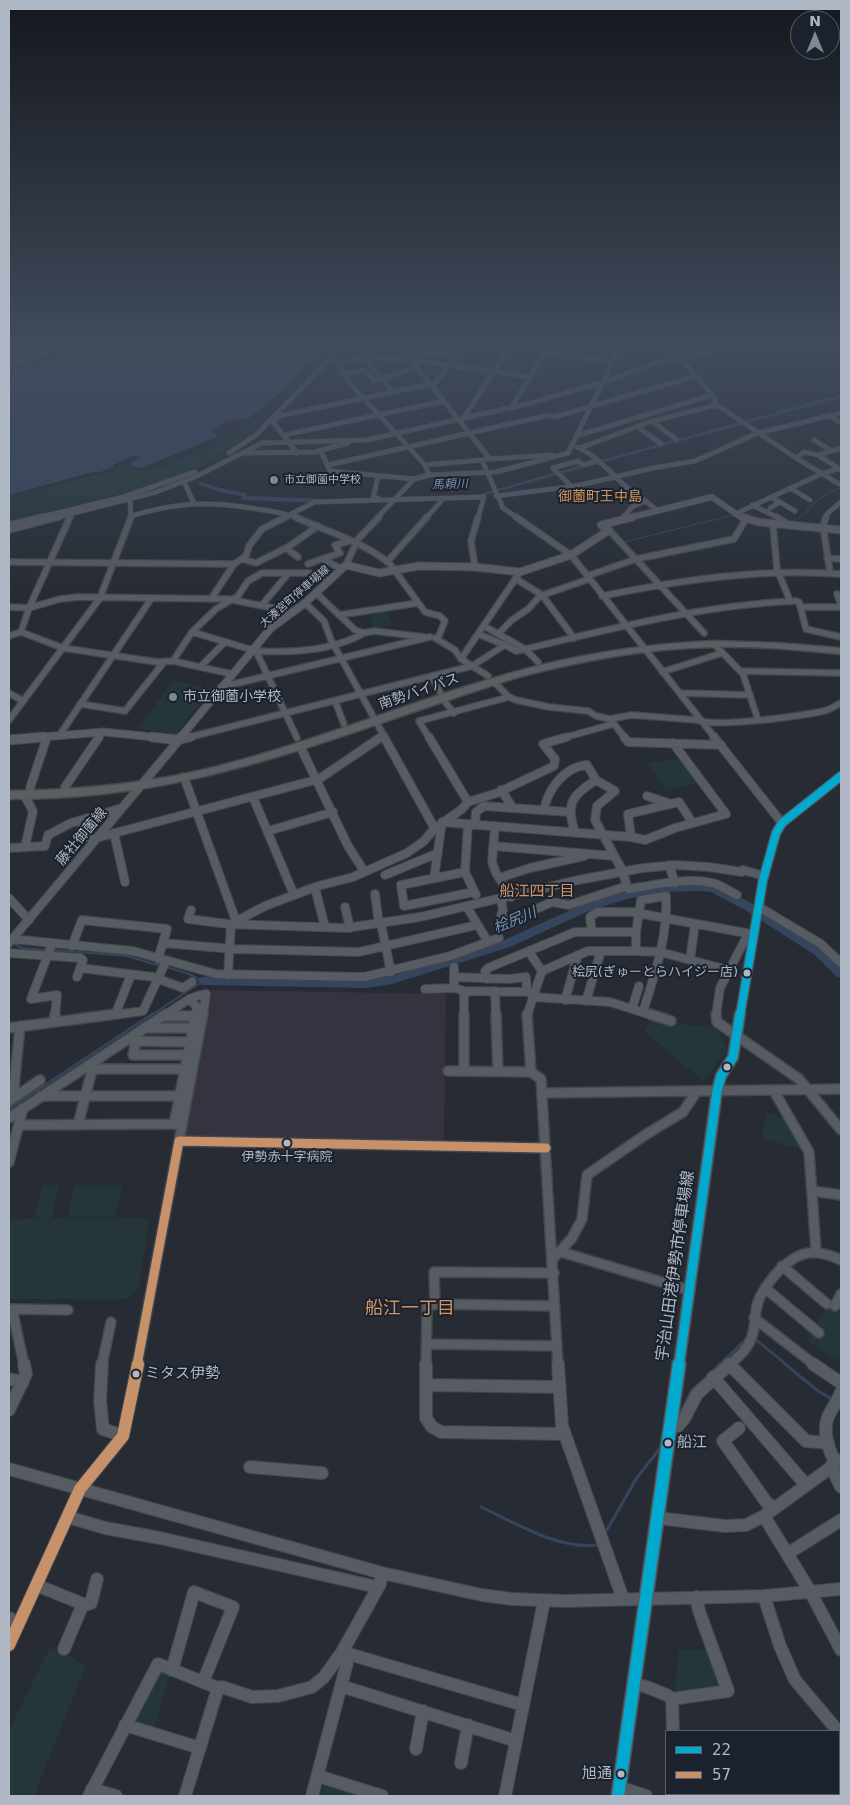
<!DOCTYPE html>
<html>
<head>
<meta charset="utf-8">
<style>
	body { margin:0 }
	#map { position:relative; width:850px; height:1805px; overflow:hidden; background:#272c34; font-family:"DejaVu Sans",sans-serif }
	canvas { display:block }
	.frame { position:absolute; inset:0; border:10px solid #b1b8c5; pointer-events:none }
	.legend { position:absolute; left:665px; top:1730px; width:175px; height:65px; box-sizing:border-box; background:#1b222e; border:1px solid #575e6a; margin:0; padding:6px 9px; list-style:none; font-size:15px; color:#b1b8c5 }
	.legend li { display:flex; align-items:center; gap:10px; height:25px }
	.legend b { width:25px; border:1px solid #575e6a }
	.north { position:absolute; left:790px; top:10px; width:50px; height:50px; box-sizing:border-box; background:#1b222e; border:1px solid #575e6a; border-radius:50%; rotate:0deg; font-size:14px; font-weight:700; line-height:20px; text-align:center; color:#b1b8c5 }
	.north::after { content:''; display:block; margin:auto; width:18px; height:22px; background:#818792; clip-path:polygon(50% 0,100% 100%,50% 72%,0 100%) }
</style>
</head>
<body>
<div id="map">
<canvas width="850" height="1805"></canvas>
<div class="frame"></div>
<ul class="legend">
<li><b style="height:6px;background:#00a9ce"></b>22</li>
<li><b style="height:6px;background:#c7916a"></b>57</li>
</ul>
<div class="north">N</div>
</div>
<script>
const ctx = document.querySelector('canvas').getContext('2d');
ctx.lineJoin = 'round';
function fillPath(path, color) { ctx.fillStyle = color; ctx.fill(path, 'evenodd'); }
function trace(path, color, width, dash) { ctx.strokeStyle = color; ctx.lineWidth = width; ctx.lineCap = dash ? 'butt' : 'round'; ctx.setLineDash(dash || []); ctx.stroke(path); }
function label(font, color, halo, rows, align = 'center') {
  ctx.font = font + ' "DejaVu Sans","Noto Sans JP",sans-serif'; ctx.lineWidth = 4; ctx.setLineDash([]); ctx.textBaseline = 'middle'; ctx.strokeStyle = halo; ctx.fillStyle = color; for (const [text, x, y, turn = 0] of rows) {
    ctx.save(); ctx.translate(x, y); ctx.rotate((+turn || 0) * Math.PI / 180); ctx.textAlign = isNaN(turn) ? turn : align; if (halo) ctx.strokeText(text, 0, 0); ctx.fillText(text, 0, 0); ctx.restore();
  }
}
fillPath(new Path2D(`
	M211 990 446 994 444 1141 185 1137Z`), '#34333f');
fillPath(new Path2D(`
	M265 416 266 418 237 444 210 460 202 457 239 433 246 426Z
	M191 455 210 462C146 491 77 506 9 522V497L94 475 110 473 118 470 119 465 125 464C141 481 173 462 191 455Z
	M386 609 393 625 374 628 368 612Z
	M173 681 212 689 175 734 141 729 139 726Z
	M682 758 699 782 666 790 648 763Z
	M651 1018 694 1026 716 1027 727 1048 726 1052 703 1081 645 1032Z
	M766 1112 788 1119 806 1151 762 1138Z
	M42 1185H59L52 1218H34Z
	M75 1185H122L115 1217H68Z
	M149 1218 139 1288 127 1299H9V1219Z
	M828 1305 841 1313V1358L838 1356 835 1360 807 1340Z
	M50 1647 86 1665 34 1796H9V1730Z
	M709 1649 721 1682 719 1687 675 1693 679 1650Z
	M162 1672 170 1675 153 1731 136 1725 133 1719 156 1676Z
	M324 1782 367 1796H319Z
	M688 1794H821L823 1796H688Z`), '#243639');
fillPath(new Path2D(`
	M101 343H329L285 389 249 418 226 421 211 430 218 436 142 468 130 466 132 462 140 458V456L135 455 113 465V467L100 472H93L9 495V371C39 360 70 353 101 343Z`), '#36455e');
trace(new Path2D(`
	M840 343 841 346
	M791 522 809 511 806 509 831 491 841 488
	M624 542 734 515`), '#36455e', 1);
trace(new Path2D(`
	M16 945 22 948 48 950
	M53 950 127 956 161 966
	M166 967 189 974 203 981
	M150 1016 203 981`), '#36455e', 2);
trace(new Path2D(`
	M9 1109 152 1014
	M755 1339 787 1365
	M719 1365 746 1339`), '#36455e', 2.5);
trace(new Path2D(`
	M785 1364 818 1391 832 1399
	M712 1372 720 1364
	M683 1408 692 1390 709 1375
	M481 1507C516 1523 558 1550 598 1545
	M607 1530 636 1479 661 1447`), '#36455e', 3);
fillPath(new Path2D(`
	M841 394V398L603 462 598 461Z
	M595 461 598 463 597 464 471 499 466 498Z
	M201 482 224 489 246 493 247 496 325 499 328 501 325 503 244 500 242 499 241 496 223 493 199 485V483Z
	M700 883 716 885 753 904 823 949 841 967V978L837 977 815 955 745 910 711 892 700 891 660 892 627 899 591 910 510 947 392 984 367 988 203 985 199 984 198 981 199 978 203 977 367 980 392 976 502 941 584 904 627 891 660 884Z`), '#36455e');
const minorFar4 = new Path2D(`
	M371 343 368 357 337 363 347 380 425 465 429 475
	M405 343 411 360 486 454 489 459 482 460 503 508 518 518
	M479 343 613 362
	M668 343 712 395 717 405 796 458 841 485
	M408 352 456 355
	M431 352 437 343
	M9 354 20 353
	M36 355 42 350 44 343
	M368 357 426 362 530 377
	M365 358 382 379 417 367
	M343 374 365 370 374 381 382 379 393 391
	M511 408 551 343
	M830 416 841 423
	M462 420 511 345
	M652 421 677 440
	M638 427 661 444
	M284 435 444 401
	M576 436 712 395
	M814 440 832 451
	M577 447C597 456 610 472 625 486 635 495 647 502 657 510
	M580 448 649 422 717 405
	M321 451 330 471 414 479
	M229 453 256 435 345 343
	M243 453 315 452 348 443
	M297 453 273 422 279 416 435 383 465 343
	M818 455 841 470
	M796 458 804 452 818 455 841 448
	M489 459 552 455
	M328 465 549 415 554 417 696 376
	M425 465 482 460
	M378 477 373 498H378
	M184 482 194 503
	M572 487 553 468 578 461 583 465 598 461
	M790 488 810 500
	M496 496 576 486 653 468 695 461 758 433 841 413
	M771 497 795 511
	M130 500 131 518
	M752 505 779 518
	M770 508 780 502
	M735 514 821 474 841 468
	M131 516C177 502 210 501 257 509 271 511 285 513 298 518
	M37 518 123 497 195 472
	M54 518 156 492 195 477 262 443 367 440 527 404 603 382 659 362 751 343
	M69 518 70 516
	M283 518 315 502 484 497 478 518
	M377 518 414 479 429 475 496 472 568 453 622 343
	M426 518 444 498
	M623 518 632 507 646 501
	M826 518 827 514 841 502`);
const minorFar3 = new Path2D(`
	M295 517C326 531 364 542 390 564L425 612 440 616 445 621 438 638
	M516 517 571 555 715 738
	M777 517 789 525
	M826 517 823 526 830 572
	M623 519 624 517
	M9 525 42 517
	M773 525 777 569 790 601
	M9 530 59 517
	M609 530 704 633
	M286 548 298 557
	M827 558 841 559
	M242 559 256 563 288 547 318 526
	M9 562 234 564
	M387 562 427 517
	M308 564 322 559
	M346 565 358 539 379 517
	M475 567 471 541 478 517
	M342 569 322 559 340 553 335 545 350 541
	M587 576 636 559 734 539 746 519
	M516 579 542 595 574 638
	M316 593 355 630 364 633 374 631 424 637
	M837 594 841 604
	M602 596C681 580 760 568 841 574
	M211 599 234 564 246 556 249 546 262 529 286 517
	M305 603 324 621 331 640 385 738
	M262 605 287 575
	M9 607 29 608 60 599 79 597 228 599 293 612
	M801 607H841
	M339 615 418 603
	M484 626 525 649C615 628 703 605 796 601L799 602 806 629 841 637
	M21 632 29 608 70 517
	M192 632 256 651 297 738
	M478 634 505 645
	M498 634 512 620 528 609 540 596 589 579
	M9 636 21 632 63 648 157 662 173 661 232 674
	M435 638 455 650 461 659 488 676
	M714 644 743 674 758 720
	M256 651C292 653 333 651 364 633
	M461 659 520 572
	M173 661 192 632 216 609 238 596 248 581 262 573H309L330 580
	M200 667 225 642
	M740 671 841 673
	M662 672 722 653
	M431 676 440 692
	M493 681 509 697 516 700 549 707 588 711 596 716 610 719 632 715 697 720C715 728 801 716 824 711 829 710 835 706 841 703
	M221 687 430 637
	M9 693 23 701
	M680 693 750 695
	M442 698 454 713
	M335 701 344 724
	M80 704 125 711 164 662
	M9 720 100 598 131 517
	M611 720 625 738
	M59 736 151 599
	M98 738 102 732
	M186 738 472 666 505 645 516 651 525 649 538 662
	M379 738 384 735
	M429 738 419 721 509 697
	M563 738 613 724`);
const minorFar2 = new Path2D(`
	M384 737 435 829
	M429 737 468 802
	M624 737 628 742 721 745
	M714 737 782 823
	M300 746 348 846 364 871
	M184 777 236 921
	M65 787 99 737
	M30 788 47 737
	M501 790 513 808
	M24 795 33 811 25 847
	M647 796 671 804
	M253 797 294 895
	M82 820 83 835 95 840
	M442 822 631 837 645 840 675 828 726 814 673 743
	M468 824 465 872 476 895
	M475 824 476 812 484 806 569 812
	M495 826 492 862 496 873 511 897
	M268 831 333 812
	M575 832C565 804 572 795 596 780
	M114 833 125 882
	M631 837 628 814 679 802 692 822
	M96 838 319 779 381 737
	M493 846 614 856
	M9 848 45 846 48 835 71 823 122 808
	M669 865 675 883
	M465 872 401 885 404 906 474 892
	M385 875 438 853
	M434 878 442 822
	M499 878 530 868 584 856
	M627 886 629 889C655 885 685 877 712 883 721 885 729 891 737 895
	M315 888 325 927
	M375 894 379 924
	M9 898 29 920
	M501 899 503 910 501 915 506 922 552 902 569 905 627 886 622 870 595 820 597 806 615 791 596 780 587 765C564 767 548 789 544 810
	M345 907 350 928
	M759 907 821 944 841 963
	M191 910 188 919 228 924 346 928 420 917 578 880 643 868 676 865 709 867 742 872 743 870 764 876
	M381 924 391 972
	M592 932 590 917 597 912H632L751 934
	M12 939 133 951 216 974 364 977 450 956 488 942 467 907
	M488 942 499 938
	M9 943 179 740 191 737
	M163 943 234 949 359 952 477 925
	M52 944 31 999 57 995 55 1016
	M72 946 82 920 167 929 158 959
	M636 951 660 952 728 970
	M529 952 542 971
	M9 953 81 958 83 960 77 977
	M690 960 695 924
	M454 967V988L464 991
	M80 968 153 977 183 988 192 982
	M228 975 231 924 265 906 318 886 353 877 407 853 424 841 434 829 462 809 468 802 497 793 554 766 555 759 543 744 567 737
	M454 977 509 979 526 977 527 992
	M487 979 485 971 488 968 575 932H636
	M425 989 454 988
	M495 991 496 1016
	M189 999 197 1007 195 1016
	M565 1000 578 955
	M586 1001 601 951
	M632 1009 639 986
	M643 1012C655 973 668 937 666 896L641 900 636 932V951H588L542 971 533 997 610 1002 654 1016
	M115 1015 131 975
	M106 1016 143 1011 166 961
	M164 1016C177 1007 190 996 206 994L203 1016
	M464 1016V991L530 992 533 997 527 1016
	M716 1016 720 988 748 934`);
const minorFar1 = new Path2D(`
	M464 1014V1071
	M496 1014 498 1071
	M527 1014 531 1072
	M650 1014 671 1021
	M716 1014 717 1022 799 1079 841 1130
	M164 1016H195
	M54 1022 55 1014
	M9 1028 116 1014
	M144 1028H192
	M132 1041 190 1042
	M136 1041 133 1055H187
	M92 1069H185
	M448 1071 531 1072 541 1079 558 1365
	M774 1091 809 1152 816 1251
	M542 1093 841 1089
	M41 1096H179
	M13 1098 20 1026
	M9 1101 40 1080
	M9 1118 166 1014
	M19 1125 174 1124 196 1014
	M78 1125 93 1066
	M179 1141 203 1014
	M9 1162 23 1108
	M813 1191 841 1195
	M561 1252 689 1290
	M553 1259 572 1238 582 1219 587 1175 645 1135 683 1112 697 1091
	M782 1266 827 1304
	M765 1288 819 1333
	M435 1304 434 1272 554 1273
	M835 1306 841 1294
	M12 1309 68 1310
	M9 1310 12 1309 24 1365
	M754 1318 815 1365
	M427 1344 557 1346
	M102 1365 111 1322
	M137 1365 179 1141 546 1148
	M426 1365 427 1307 435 1304 555 1306
	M729 1365C737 1358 747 1350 751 1339 756 1328 754 1314 758 1302 761 1292 768 1284 774 1276 795 1252 812 1246 841 1260`);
const minor = new Path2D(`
	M102 1364 100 1401 103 1429 123 1436
	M426 1364V1418L432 1427 441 1432 564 1434
	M558 1364 562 1426 623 1599
	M729 1364 806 1441 828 1443
	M813 1364 841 1383
	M713 1377 806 1485
	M9 1379 23 1382
	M426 1385 560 1387
	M9 1410 26 1374 24 1364
	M678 1426 684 1419 697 1394 730 1364
	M739 1428 723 1441 767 1503 774 1508
	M835 1463C829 1449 822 1432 828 1417 832 1408 838 1401 841 1392
	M831 1466 841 1487
	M250 1467 322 1473
	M9 1469 382 1573 482 1595 512 1599 564 1601 764 1596 841 1589
	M764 1516 811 1593 841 1650
	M68 1517 105 1528 160 1538 377 1587
	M658 1518 725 1526 746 1525 764 1516 841 1460
	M787 1554 841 1520
	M36 1585 83 1604 64 1649
	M764 1596 780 1646 795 1680 838 1731
	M82 1606 91 1603 97 1579
	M9 1618 19 1623
	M9 1645 80 1489 123 1436 138 1364
	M342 1652 523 1705
	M172 1670 194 1592 233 1607 203 1682
	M341 1686 516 1741
	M644 1686 667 1695 672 1699 728 1691 699 1611 696 1597
	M672 1699 673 1731
	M125 1725 200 1748
	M416 1749 423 1711
	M461 1763 468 1725
	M318 1776 382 1796
	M92 1789 116 1796
	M628 1790 646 1796
	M678 1794 679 1796
	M89 1796 158 1664 218 1688 222 1687 252 1697 278 1696 312 1687 324 1677 342 1652 380 1584 382 1573
	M185 1796 218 1688
	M312 1796 347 1663 342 1652
	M505 1796 544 1601`);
const majorFar4 = new Path2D(`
	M9 366 65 343
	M628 518 712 497 739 516 746 518`);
const majorFar3 = new Path2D(`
	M742 517 758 522 841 530
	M29 738 104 732 163 738
	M180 738 271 628 305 603 346 565 379 573 419 566 475 567 520 572 571 555 609 530 601 525 633 517`);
const majorFar2 = new Path2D(`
	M152 737 179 740 181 737
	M9 740 44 737
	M740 1016 763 880 776 833 782 823 841 776`);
const majorFar1 = new Path2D(`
	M679 1365 717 1091 721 1076 733 1057 740 1014`);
const major = new Path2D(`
	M618 1796 679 1364`);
const highway = new Path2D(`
	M715 641 778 643 841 648V654C799 650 758 646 715 647 648 648 584 660 519 677 412 710 307 753 197 778 136 792 72 799 9 799V791C77 790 145 784 211 768 328 739 438 689 554 662 608 650 661 643 715 641Z`);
trace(minorFar4, '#43474d', 5.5);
trace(minorFar3, '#43474d', 8);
trace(minorFar2, '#43474d', 10);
trace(minorFar1, '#43474d', 12);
trace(minor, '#43474d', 14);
trace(majorFar4, '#454951', 7);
trace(majorFar3, '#454951', 9);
trace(majorFar2, '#454951', 11);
trace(majorFar1, '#454951', 13);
trace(major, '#454951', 16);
trace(highway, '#44484f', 3);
trace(minorFar4, '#575b62', 4.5);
trace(minorFar3, '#575b62', 5.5);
trace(minorFar2, '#575b62', 8);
trace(minorFar1, '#575b62', 9);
trace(minor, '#575b62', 12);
trace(majorFar4, '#5a5d64', 5.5);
trace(majorFar3, '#5a5d64', 7);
trace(majorFar2, '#5a5d64', 9);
trace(majorFar1, '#5a5d64', 11);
trace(major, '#5a5d64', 14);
fillPath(highway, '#5c5e62');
trace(new Path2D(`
	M740 1016 763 880 776 833 782 823 841 776`), '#00a9ce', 8);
trace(new Path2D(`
	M679 1365 717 1091 721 1076 733 1057 740 1014`), '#00a9ce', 9);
trace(new Path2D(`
	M618 1796 679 1364`), '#00a9ce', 12);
trace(new Path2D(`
	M137 1365 179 1141 546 1148`), '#c7916a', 9);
trace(new Path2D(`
	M9 1645 80 1489 123 1436 138 1364`), '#c7916a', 12);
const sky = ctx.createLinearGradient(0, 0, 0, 596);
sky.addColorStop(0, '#15181d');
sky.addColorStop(0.58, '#414b5c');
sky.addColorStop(1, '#414b5c00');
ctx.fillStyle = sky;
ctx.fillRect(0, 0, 850, 596);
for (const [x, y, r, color] of [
	[274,480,5,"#818792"],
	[173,697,5,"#818792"],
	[747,973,4.5,"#b1b8c5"],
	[727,1067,4.5,"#b1b8c5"],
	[287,1143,4.5,"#b1b8c5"],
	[136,1374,4.5,"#b1b8c5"],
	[668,1443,4.5,"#b1b8c5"],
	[621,1774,4.5,"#b1b8c5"]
]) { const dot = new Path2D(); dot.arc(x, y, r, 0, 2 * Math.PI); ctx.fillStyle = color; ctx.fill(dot); trace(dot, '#1b222e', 2); }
label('11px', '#b1b8c5', '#1b222e', [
	["市立御薗中学校",284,480]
], 'left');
label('11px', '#b1b8c5', '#1b222e', [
	["大湊宮町停車場線",295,597,-41]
]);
label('italic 12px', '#7a8eac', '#1b222e', [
	["馬頼川",450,485,-2]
]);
label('13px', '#b1b8c5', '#1b222e', [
	["桧尻(ぎゅーとらハイジー店)",738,973],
	["伊勢赤十字病院",287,1158,"center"]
], 'right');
label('14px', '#cf9462', '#1b222e', [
	["御薗町王中島",600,497]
]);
label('14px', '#b1b8c5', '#1b222e', [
	["南勢バイパス",419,692,-19],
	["藤社御薗線",82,837,-50]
]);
label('14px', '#b1b8c5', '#1b222e', [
	["市立御薗小学校",183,697]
], 'left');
label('15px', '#cf9462', '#1b222e', [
	["船江四丁目",537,892]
]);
label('italic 15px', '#7a8eac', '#1b222e', [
	["桧尻川",515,921,-23]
]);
label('15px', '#b1b8c5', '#1b222e', [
	["ミタス伊勢",145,1374],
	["船江",677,1443],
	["旭通",612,1774,"right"]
], 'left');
label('16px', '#b1b8c5', '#1b222e', [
	["宇治山田港伊勢市停車場線",676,1266,-82]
]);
label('18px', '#cf9462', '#1b222e', [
	["船江一丁目",410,1309]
]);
</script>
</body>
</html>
